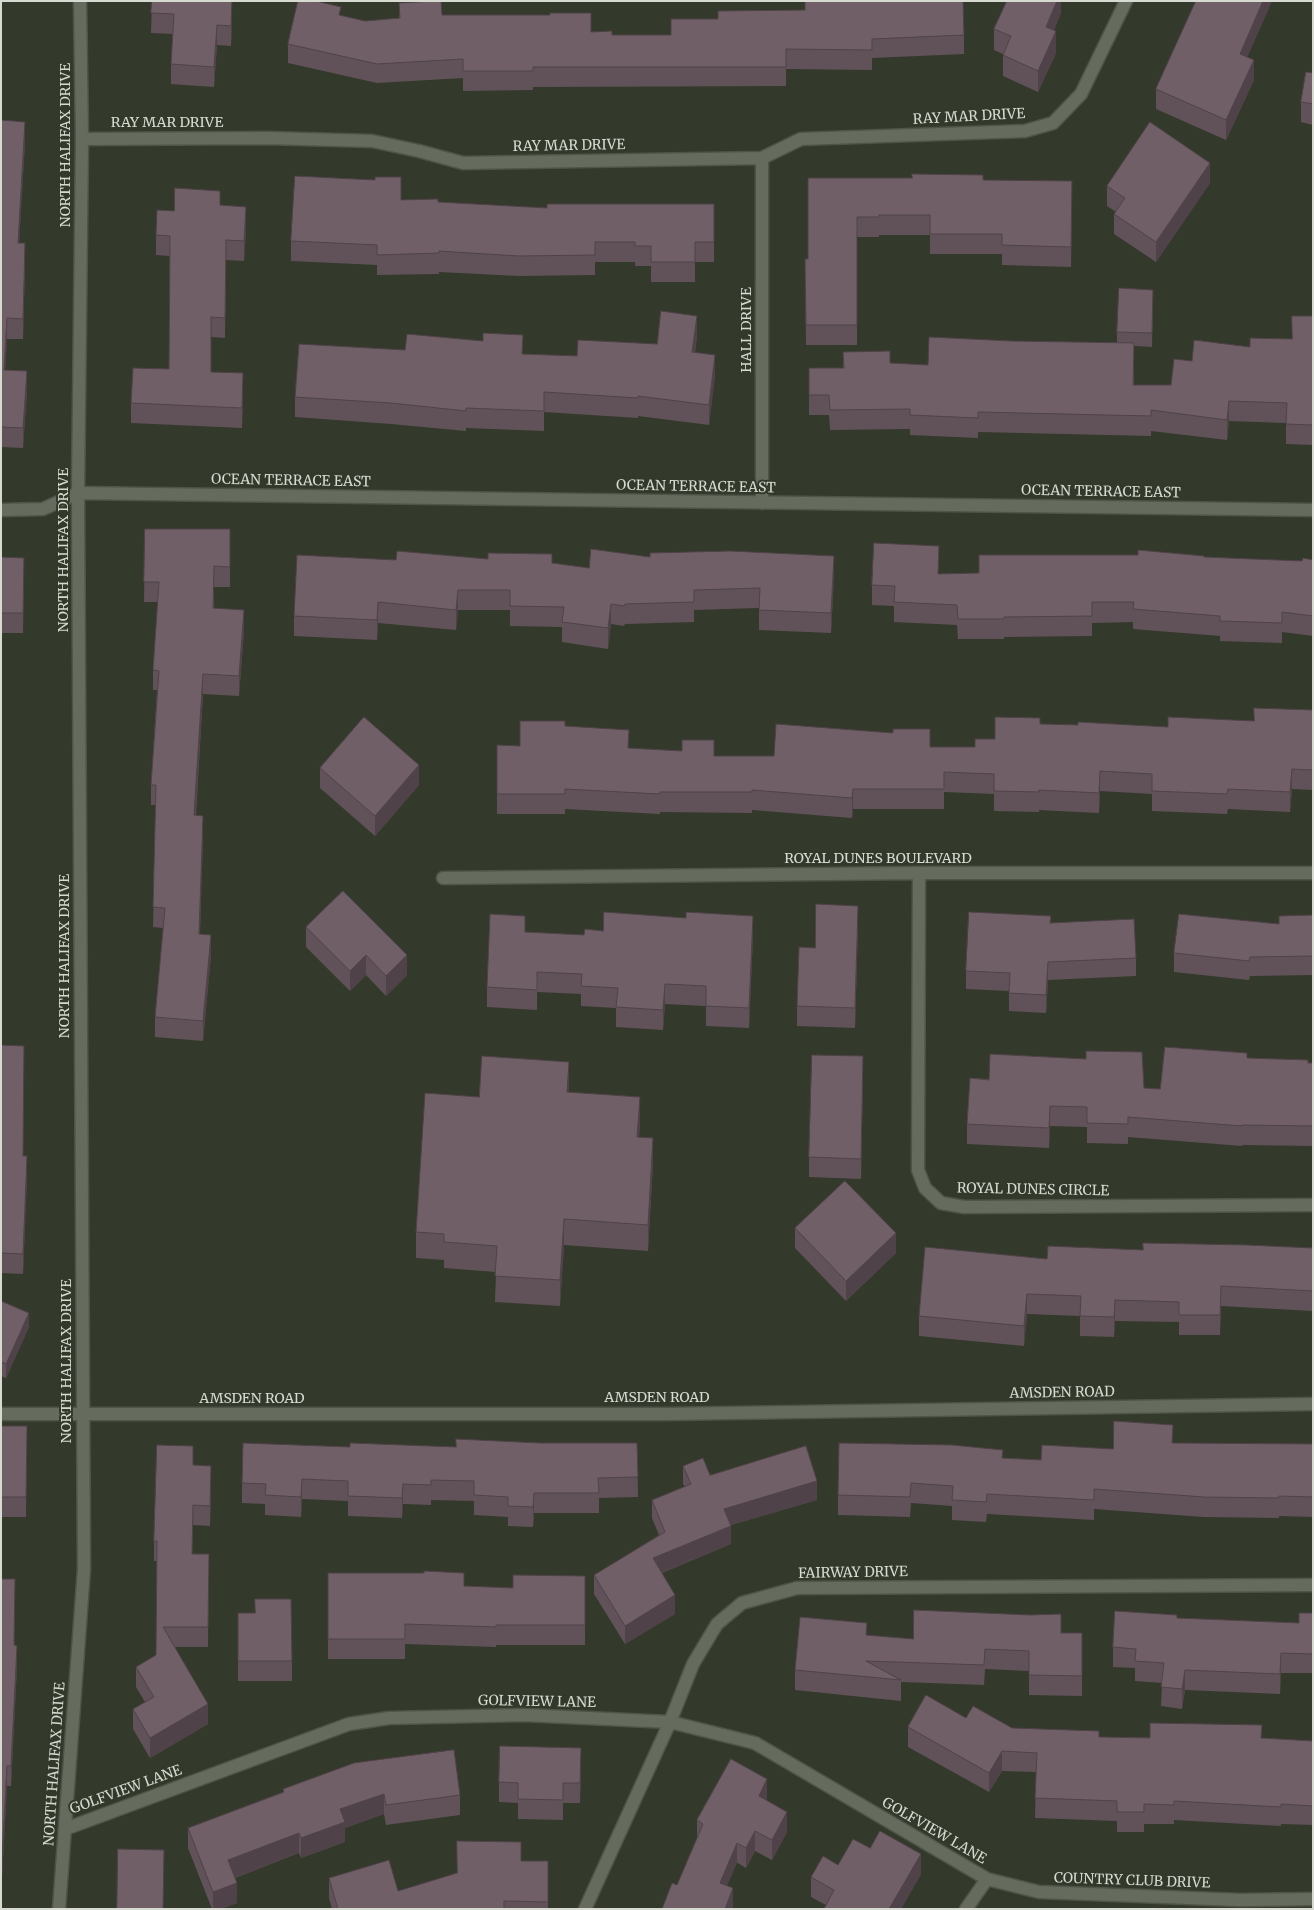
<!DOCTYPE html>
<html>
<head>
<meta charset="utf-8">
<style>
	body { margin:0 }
	#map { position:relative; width:1314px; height:1910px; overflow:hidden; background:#33392b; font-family:Merriweather,serif }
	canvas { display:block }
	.frame { position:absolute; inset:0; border:2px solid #d6dad1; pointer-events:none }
</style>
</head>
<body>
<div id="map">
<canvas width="1314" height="1910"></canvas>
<div class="frame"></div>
</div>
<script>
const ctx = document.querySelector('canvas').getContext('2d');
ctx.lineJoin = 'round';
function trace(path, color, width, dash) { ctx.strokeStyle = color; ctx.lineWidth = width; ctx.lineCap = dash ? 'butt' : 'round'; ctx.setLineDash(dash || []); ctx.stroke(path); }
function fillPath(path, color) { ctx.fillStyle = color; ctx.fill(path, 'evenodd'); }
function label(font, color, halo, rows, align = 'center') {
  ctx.font = font + ' Merriweather,serif'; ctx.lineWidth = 4; ctx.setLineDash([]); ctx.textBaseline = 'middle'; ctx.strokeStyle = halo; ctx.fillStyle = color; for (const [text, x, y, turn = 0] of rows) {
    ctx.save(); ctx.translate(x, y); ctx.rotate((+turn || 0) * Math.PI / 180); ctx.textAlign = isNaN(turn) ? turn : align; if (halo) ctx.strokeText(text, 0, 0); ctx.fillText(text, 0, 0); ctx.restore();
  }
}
const street = new Path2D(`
	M82 139 267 138 372 141 419 151 463 163 762 158 801 139 1025 131 1053 123 1081 94 1126 1
	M762 158V503
	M1 510 43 509 78 493 1313 510
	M919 873 918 1170 925 1188 941 1203 964 1207 1313 1205
	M443 878 919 873H1313
	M1 1414H666L1313 1404
	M65 1829 349 1724 389 1718 524 1715 670 1722 755 1743 987 1879 1039 1892 1240 1900 1313 1899
	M585 1909 670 1722 693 1664 717 1624 742 1603 797 1588 1313 1585
	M966 1909 987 1879`);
const secondary = new Path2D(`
	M59 1909 84 1569 78 493 82 139 80 1`);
trace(street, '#4f5448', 15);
trace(secondary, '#4f5448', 15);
trace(street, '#666c5d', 12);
trace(secondary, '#666c5d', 12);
fillPath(new Path2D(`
	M152 1 232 20 231 46 217 45 214 87 171 84V64L173 34 151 33Z
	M1061 1V13L1054 30 1056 53 1038 92 1003 76V54L994 50V29Z
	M1196 1H1272L1247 57 1254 80 1226 140 1156 109V89Z
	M399 3 442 15 591 32 612 35H964V54L872 58V70L786 69V86L533 87V90L463 91V78L377 83 288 63V44L341 16 365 21 399 19Z
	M1313 73V125L1301 122V102Z
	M1 120 25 142 19 243 25 263 23 339H7L5 370 27 391 23 448 1 447Z
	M808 178 983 180 1072 201 1071 267 1002 265V254H930V235H879V237H857V345H806L805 259H808Z
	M1210 183 1156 262 1114 234V214L1116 212 1107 206V186Z
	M401 200 547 208 714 204V262H695V282H651V266H635V262H595V275L519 276 439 272V274L377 275V265L291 261V241Z
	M220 206 246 227 244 261 226 260 225 338 211 337V372L243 393 242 428 131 423V403L169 369 170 256 156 255V235L174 211Z
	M1153 303 1152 347 1134 346V385H1171L1192 361 1250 347 1292 339 1313 316V445L1286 444V423L1229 421 1227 440 1151 431V436L978 432V438L910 435V429L830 430 829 415H809V368H843V352L890 363 928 365 1011 341 1117 343V332Z
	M697 336 695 353 715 375 709 425 638 416V418L544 412V431L466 428V431L391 424 295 417V397L405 350 577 356 657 344Z
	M145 529H230V587H214V608L244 631 239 696 203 694 196 815 203 836 200 934 211 955 203 1041 155 1037V1017L163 928 153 927 156 805H151V785L157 690H153V670L158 602H144Z
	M1 557 24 578 23 633H1Z
	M650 557 834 576 831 633 759 630V608L694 610V622L625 624 624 626 611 624 608 649 562 642V627L510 626V610H458L456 630 378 623 377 640 294 636V616L396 560 488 559 552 563 589 568Z
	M1204 557 1302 561 1313 560V636L1282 632V643L1220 641V636L1133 629V622L1092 623V636L1004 637V639H958L957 625 894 622V606L872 605V585L938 574 979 573Z
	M1313 710V790L1292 789 1290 812 1228 809 1227 814 1152 811V794L1100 791 1099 813 1039 810V812L994 811V794L944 792V809H853L852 818 752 810V813L660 812V814L565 809V814H497V745L520 746 565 726 629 748 714 756H774L930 747H975L995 739 1040 724 1168 727 1254 721Z
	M320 768 419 785 375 836 320 788Z
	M1313 915V975L1250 976 1249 980 1174 972V953Z
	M1051 923 1136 958V976L1048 980 1046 1013 1009 1011V991L966 989V971Z
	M858 926 855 1028 797 1026V1006L815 948Z
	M306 927 407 975 386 996 366 975 350 991 306 947Z
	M603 931 753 936 749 1028 706 1026V1006L665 1004 663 1030 616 1027V1008L581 1006V994L537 992V1010L487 1007V987L525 932 584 935Z
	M1 1045 27 1176 23 1274 1 1273Z
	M1247 1058 1313 1063V1146L1242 1145V1146L1128 1137V1144L1087 1143V1127L1050 1126 1049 1148 967 1144V1124L970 1078 1160 1089Z
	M863 1076 861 1179 809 1177V1157Z
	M569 1092 640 1123 639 1137 653 1164 648 1251 564 1245 560 1306 495 1302 496 1272 444 1268V1260L416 1258V1232L479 1097Z
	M795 1228 896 1253 846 1301 795 1248Z
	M1313 1248V1311L1221 1306 1220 1335H1179V1322L1115 1321 1114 1337 1080 1336V1316L1027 1314 1024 1346 919 1336V1316L1047 1259 1143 1250Z
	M1 1301 29 1327 6 1378 1 1376Z
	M1 1426H27L26 1517H1Z
	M540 1443H637L638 1497 599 1498V1513H534L533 1527 508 1526V1517L474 1515V1501L431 1500V1505L403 1504 402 1518 348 1516V1501L302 1499 301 1517 265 1515V1504L242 1503V1483L350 1447H456Z
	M1173 1443 1313 1444V1517L1279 1516V1518L1204 1517 1094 1509V1520L987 1514 986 1522 952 1520V1506L911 1503 910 1517 838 1515V1495L1003 1458 1041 1460 1113 1449Z
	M193 1465 211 1486 210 1526 193 1525 192 1554H209L208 1647H175L208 1724 150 1758 133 1729V1709L145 1702 136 1687V1667L156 1655 157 1561H154V1541Z
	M683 1466 710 1475 817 1500 731 1525V1544L662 1573 675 1614 625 1644 594 1594V1575L659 1535 652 1518V1500L685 1487 683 1484Z
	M328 1573 464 1586 513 1588 585 1576V1645H496V1647L405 1644V1659H328Z
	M1 1579 15 1645 17 1666 11 1786H7L1 1896Z
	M238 1613 292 1661V1681H238Z
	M1313 1613V1673H1281L1280 1694 1185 1690 1182 1709 1161 1706 1162 1683 1135 1681V1668L1113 1667V1647L1177 1618 1299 1623Z
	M1061 1633H1082V1696L1029 1695V1671L985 1669 984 1685 901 1682V1701L795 1690V1670L867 1636 913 1639Z
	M966 1718 1012 1728 1099 1737 1262 1738 1313 1741V1825L1281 1824V1826L1174 1820V1824H1144V1832H1117V1821L1035 1818 1036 1772 1002 1771 989 1792 908 1747V1727Z
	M581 1768 580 1803H563V1820L518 1819V1803L499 1802V1782Z
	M283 1789 460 1795V1815L386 1825 384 1814 345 1828V1842L301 1858 299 1853 235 1878 237 1903 221 1909H212L188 1848V1828L283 1792Z
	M767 1799V1801L787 1832 772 1860 755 1851 746 1868 697 1839V1820Z
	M870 1848 921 1874 901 1909H824L826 1905 811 1897V1877L838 1865Z
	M521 1861H548V1909H332L329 1898V1878L398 1891Z`), '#615259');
fillPath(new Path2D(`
	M232 1V20L231 46V26Z
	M1057 1H1061V13L1046 48V27Z
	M1263 1H1272L1240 74V54Z
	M217 25V45L214 87V67Z
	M1056 31V53L1038 92V71Z
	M1254 60V80L1226 140V120Z
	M25 122V142L18 263V243Z
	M1210 163V183L1156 262V242Z
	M246 207V227L244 261V241Z
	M25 243V263L23 339V319Z
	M697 316V336L692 372V352Z
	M7 318V339L4 390V370Z
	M715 355V375L709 425V405Z
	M27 371V391L23 448V428Z
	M243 373V393L242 428V408Z
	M1229 401V421L1227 440V420Z
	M834 556V576L831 633V613Z
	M458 590V610L456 630V610Z
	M378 602V623L377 640V620Z
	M611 604V624L608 649V628Z
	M244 610V631L239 696V676Z
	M203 674V694L194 835V815Z
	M419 765V785L375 836V816Z
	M1292 769V789L1290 812V792Z
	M1100 771V791L1099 813V793Z
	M853 789V809L852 818V798Z
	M203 816V836L199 954V934Z
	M858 906V926L855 1028V1008Z
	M753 916V936L749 1028V1008Z
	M211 935V955L203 1041V1021Z
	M366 955V975L350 991V971Z
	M407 955V975L386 996V976Z
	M1048 962V980L1046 1013V995Z
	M665 984V1004L663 1030V1010Z
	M863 1056V1076L861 1179V1159Z
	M569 1062V1089L567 1118V1092Z
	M640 1097V1123L637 1163V1137Z
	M1050 1106V1126L1049 1148V1128Z
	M653 1138V1164L648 1251V1225Z
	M27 1156V1176L23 1274V1254Z
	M564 1219V1245L560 1306V1280Z
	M896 1233V1253L846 1301V1281Z
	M1027 1294V1314L1024 1346V1326Z
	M1115 1300V1321L1114 1337V1317Z
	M29 1313V1327L6 1378V1364Z
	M211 1466V1486L210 1526V1506Z
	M302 1479V1499L301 1517V1497Z
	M817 1481V1500L724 1527V1509Z
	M403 1484V1504L402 1518V1498Z
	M534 1493V1513L533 1527V1507Z
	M731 1526V1544L653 1576V1558Z
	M675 1595V1614L625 1644V1626Z
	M17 1646V1666L11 1786V1766Z
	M1281 1653V1673L1280 1694V1674Z
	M1185 1670V1690L1182 1709V1689Z
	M208 1704V1724L150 1758V1738Z
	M1002 1751V1771L989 1792V1773Z
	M7 1766V1786L1 1896V1876Z
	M767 1779V1799L759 1816V1796Z
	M384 1794V1814L345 1828V1842L301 1858V1838L340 1809Z
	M787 1812V1832L772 1860V1840Z
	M755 1831V1851L746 1868V1848Z
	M299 1833V1853L228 1880V1860Z
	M737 1843V1863L720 1903V1883Z
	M921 1854V1874L901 1909H889Z
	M237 1883V1903L221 1909H213V1892Z
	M733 1888V1909H725Z`), '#4f4248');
const building = new Path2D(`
	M152 1H232L231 26 217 25 214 67 171 64 174 14 151 13Z
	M298 1H316L341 7 339 15 365 21 400 18 399 3 435 1H441L442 15H550V13H591V32L612 31V35H671V19H718V11L805 10V1H963L964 35 872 39V50L786 49V67H533V71H463V59L377 64 288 44Z
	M1007 1H1057L1046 27 1056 31 1038 71 1003 55 1011 36 994 29Z
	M1196 1H1263L1240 54 1254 60 1226 120 1156 89Z
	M1306 72 1313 73V104L1301 102Z
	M1 120 25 122 18 243H25L23 319 7 318 4 370 27 371 23 428 1 427Z
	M1150 122 1210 163 1156 242 1114 214 1125 198 1107 186Z
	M912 174 983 175V180L1072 181 1071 247 1002 245V234H930V215H879V217H857V325H806L805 259H808V178H912Z
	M295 176 375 180V177H401V200L438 199V202L547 208V204H714V242H695V262H651V246H635V242H595V255L519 256 439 251V253L377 255V245L291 241Z
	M175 188 220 191V205L246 207 244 241 226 240 225 318 211 317V372L243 373 242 408 131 403 133 368 169 369 170 236 156 235 157 210 174 211Z
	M1119 288 1153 290 1152 333 1117 332Z
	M661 311 697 316 692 352 715 355 709 405 638 396V398L544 392V411L466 408V411L391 403 295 397 299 344 405 350 407 334 483 341V333L523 335 522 354 577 356 578 340 657 344Z
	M1292 316H1313V425L1286 424 1287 403 1229 401 1227 420 1151 410V416L978 412V418L910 415V409L830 410 829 395H809V368H844L843 352 890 351V363L928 365 929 337 1011 341 1134 343 1133 385H1171L1174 359 1192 361 1194 340 1250 347V338L1292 339Z
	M145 529H230V567L214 566 213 608 244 610 239 676 203 674 194 815 203 816 199 934 211 935 203 1021 155 1017 165 908 153 907 156 785H151L159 671 153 670 159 582H144Z
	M874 543 939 546 938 574 979 573V555H1138V550L1204 556V557L1302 561 1303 558 1313 560V616L1282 612V623L1220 621V616L1133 609 1134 602H1092V616L1004 617V619H958L957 605 894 602 895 586 872 585Z
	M591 549 650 557V553L730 551 834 556 831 613 759 610 760 588 694 590V602L625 604 624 606 611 604 608 628 562 622 564 607 510 606V590H458L456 610 378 602 377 620 294 616 297 555 396 560 397 551 488 559V553L552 554V563L589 568Z
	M1 557 24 558 23 613H1Z
	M1254 708 1313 710V770L1292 769 1290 792 1228 789 1227 794 1152 791V774L1100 771 1099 793 1039 790V792L994 791V774L944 772V789H853L852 798 752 790V792H660V794L565 789V794H497V745L520 746V721H565V726L629 730 628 748 682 751V740H714V756H774L776 724 893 733V729H930V747H975V739H995V717L1040 718V724L1078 725V722L1168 727V717L1254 721Z
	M364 717 419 765 375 816 320 768Z
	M343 891 407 955 386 976 366 955 350 971 306 927Z
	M816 904 858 906 855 1008 797 1006 799 947 815 948Z
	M604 912 686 918V912L753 916 749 1008 706 1006V986L665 984 663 1010 616 1007 618 988 581 986 582 974 537 972V990L487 987 490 914 525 916V932L584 935 585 929 603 931Z
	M969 912 1051 916 1050 923 1134 919 1136 958 1048 962 1046 995 1009 993 1010 973 966 971Z
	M1179 914 1279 924V916L1313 915V956L1250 957 1249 961 1174 953Z
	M1 1045 24 1046 23 1156H27L23 1254 1 1253Z
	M1165 1047 1247 1053V1058L1308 1060V1063H1313V1126L1242 1125V1126L1128 1117V1124L1087 1123V1107L1050 1106 1049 1128 967 1124 970 1078 989 1080 990 1054 1086 1059V1051L1142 1052 1144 1088 1160 1089Z
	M812 1055 863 1056 861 1159 809 1157Z
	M482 1056 569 1062 567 1092 640 1097 637 1137 653 1138 648 1225 564 1219 560 1280 495 1276 497 1246 444 1242V1234L416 1232 425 1093 479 1097Z
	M845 1181 896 1233 846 1281 795 1228Z
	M1143 1243 1247 1245 1313 1248V1291L1221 1286 1220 1315H1179V1302L1115 1300 1114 1317 1080 1316 1081 1296 1027 1294 1024 1326 919 1316 925 1247 1047 1259 1048 1246 1143 1250Z
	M1 1301 29 1313 6 1364 1 1362Z
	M1114 1421 1173 1425 1172 1443 1313 1444V1497L1279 1496V1498L1204 1497 1094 1489V1500L987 1494 986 1502 952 1500 953 1486 911 1483 910 1497 838 1495 839 1443 952 1445 1003 1450 1002 1458 1041 1460 1042 1445 1113 1449Z
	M1 1426H27L26 1497H1Z
	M456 1439 540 1443H637L638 1477 598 1478 599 1493H534L533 1507 508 1506V1497L474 1495V1481L431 1480V1485L403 1484 402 1498 348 1496V1481L302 1479 301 1497 265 1495 266 1484 242 1483 243 1443 350 1447V1443L456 1447Z
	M157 1445 193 1446V1465L211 1466 210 1506 193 1505 192 1554H209L208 1627H163L208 1704 150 1738 133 1709 154 1697 136 1667 156 1655 157 1541H154Z
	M806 1446 817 1481 724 1509 731 1526 653 1558 675 1595 625 1626 594 1575 665 1532 652 1500 691 1484 683 1466 703 1458 710 1475Z
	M424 1571 464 1573V1586L513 1588V1575L585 1576V1625H496V1627L405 1624V1639H328V1573H424Z
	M1 1579H15L14 1645 17 1646 11 1766H7L1 1876Z
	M255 1599H291L292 1661H238V1613H255Z
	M914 1610 1030 1615 1061 1614V1633H1082V1676L1029 1675V1651L985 1649 984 1665 866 1661 901 1680 795 1670 800 1617 867 1623 866 1635 913 1639Z
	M1115 1611 1177 1615V1618L1299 1623V1613H1313V1654L1281 1653 1280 1674 1185 1670 1182 1689 1161 1687 1164 1663 1135 1661 1136 1649 1113 1647Z
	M926 1695 966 1718 973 1706 1012 1728 1099 1731V1737L1150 1738V1723L1262 1725 1261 1738 1313 1741V1806L1281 1804V1807L1174 1801V1805L1144 1804V1812H1117V1801L1035 1798 1037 1753 1002 1751 989 1773 908 1727Z
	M500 1746 581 1748 580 1783H563V1800L518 1799V1783L499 1782Z
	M454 1750 460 1795 386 1805 384 1794 340 1809 345 1822 301 1838 299 1833 228 1860 237 1883 213 1892 188 1828 284 1792 283 1789 354 1763Z
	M731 1759 767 1779 759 1796 787 1812 772 1840 755 1831 746 1848 737 1843 720 1883 733 1888 725 1909H662L672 1883 677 1885 703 1824 697 1820Z
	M880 1831 921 1854 889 1909H824L834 1890 811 1877 823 1856 838 1865 853 1839 870 1848Z
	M457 1841 521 1842V1861H548V1902L504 1901V1909H338L329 1878 389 1860 398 1891 457 1873Z
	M118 1849 164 1850 163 1909H117Z`);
fillPath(building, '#715f67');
trace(building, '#4f4248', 1);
label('14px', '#d6dad1', '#33392b', [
	["RAY MAR DRIVE",969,117,-3],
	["RAY MAR DRIVE",167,123],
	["NORTH HALIFAX DRIVE",66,145,-90],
	["RAY MAR DRIVE",569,146,-1],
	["HALL DRIVE",747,330,-90],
	["OCEAN TERRACE EAST",291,481,1],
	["OCEAN TERRACE EAST",696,487,1],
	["OCEAN TERRACE EAST",1101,492,1],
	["NORTH HALIFAX DRIVE",64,550,-90],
	["ROYAL DUNES BOULEVARD",878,859],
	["NORTH HALIFAX DRIVE",65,956,-90],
	["ROYAL DUNES CIRCLE",1033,1190,1],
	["NORTH HALIFAX DRIVE",67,1361,-90],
	["AMSDEN ROAD",1062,1393,-1],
	["AMSDEN ROAD",657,1398],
	["AMSDEN ROAD",252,1399],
	["FAIRWAY DRIVE",853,1573,-1],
	["GOLFVIEW LANE",537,1702,1],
	["NORTH HALIFAX DRIVE",55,1764,-86],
	["GOLFVIEW LANE",126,1790,-20],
	["GOLFVIEW LANE",934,1831,30],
	["COUNTRY CLUB DRIVE",1132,1881,2]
]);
</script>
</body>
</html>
